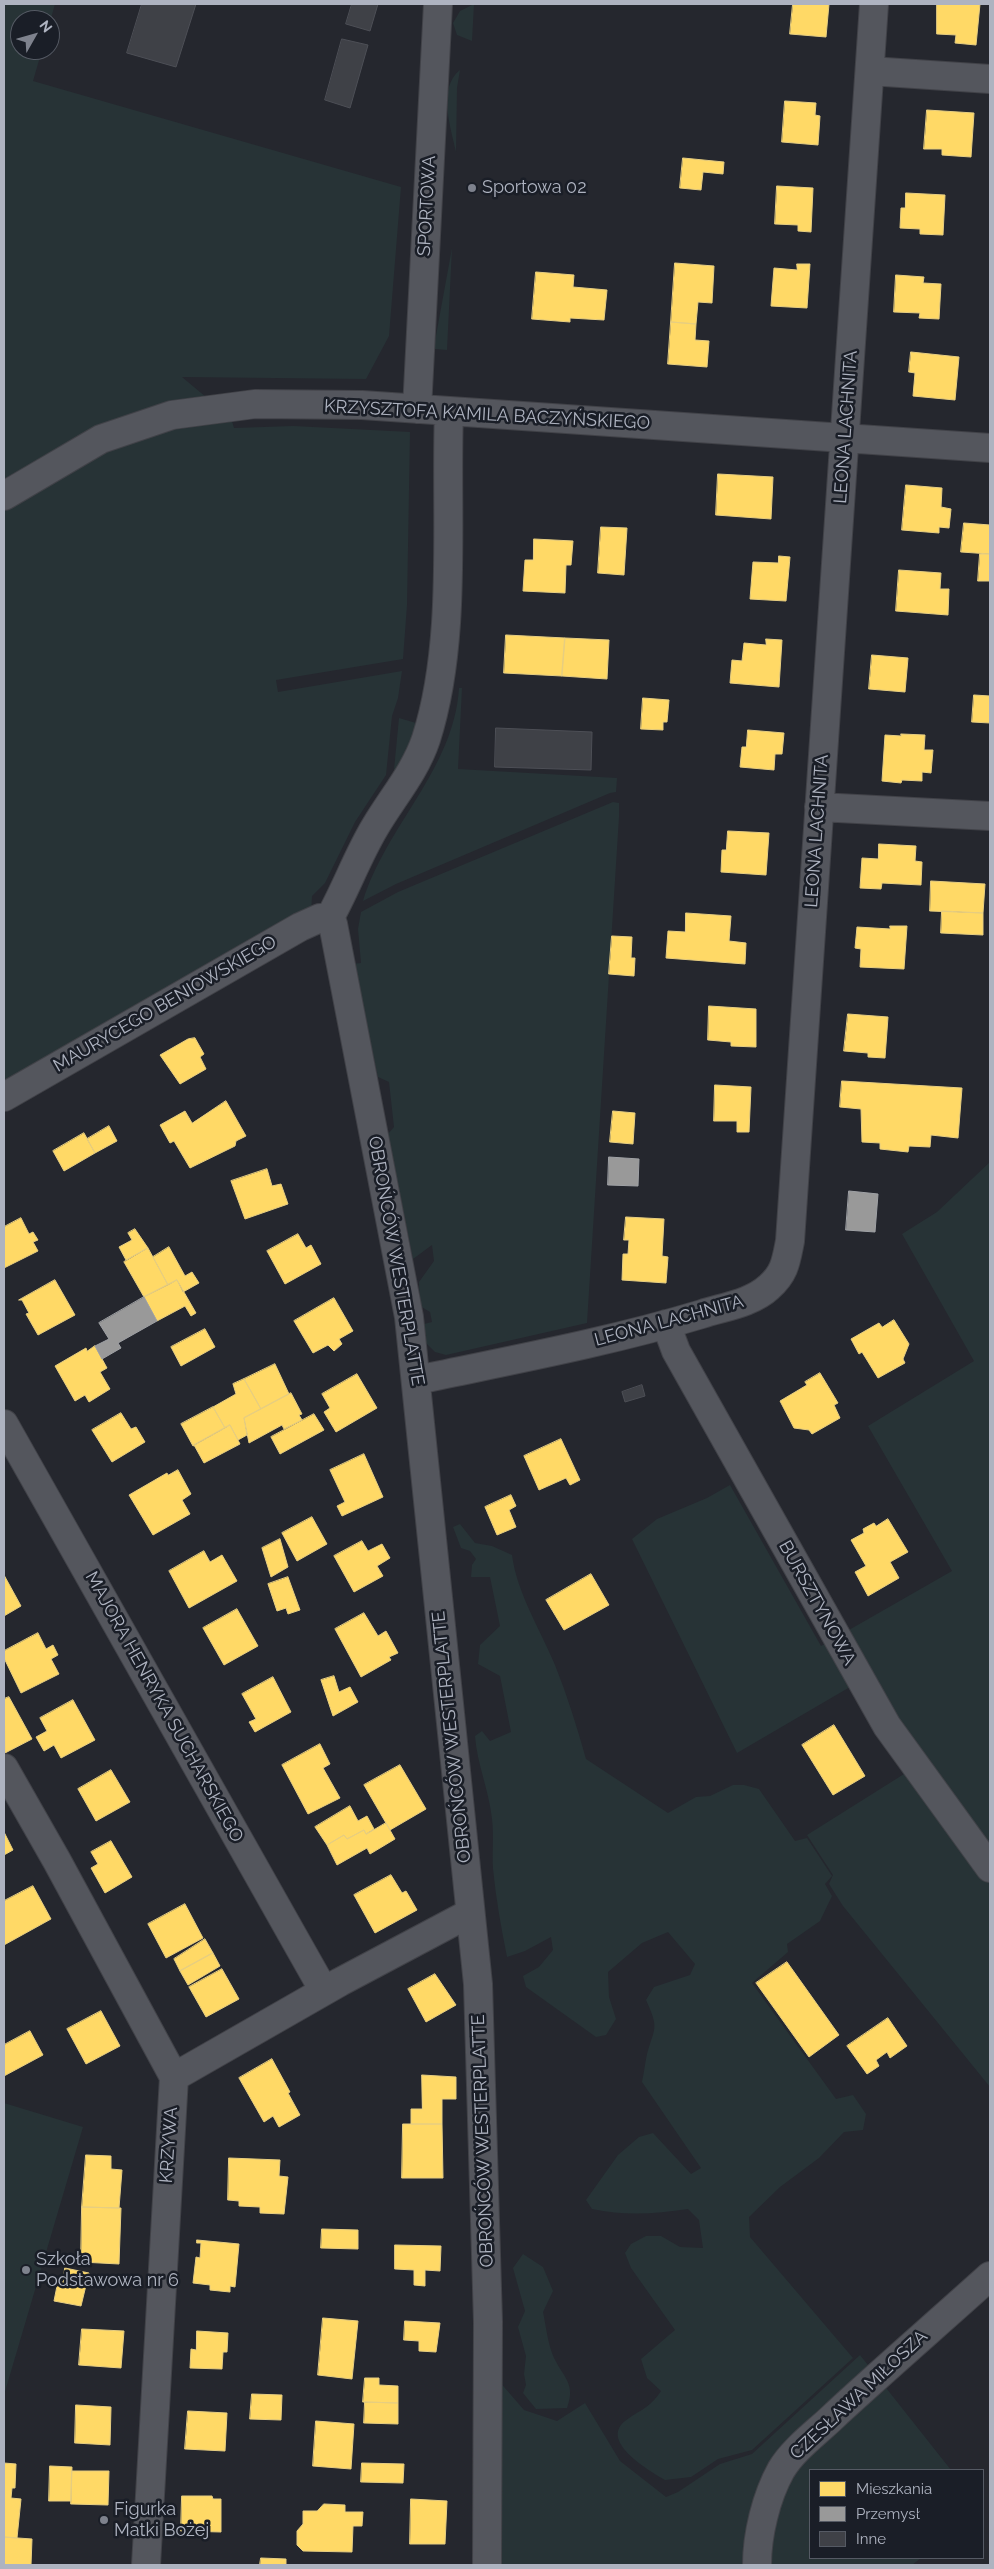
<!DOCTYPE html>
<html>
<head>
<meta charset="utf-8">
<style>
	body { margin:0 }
	#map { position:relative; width:994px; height:2569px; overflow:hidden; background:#25272e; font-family:Raleway,sans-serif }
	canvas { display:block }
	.frame { position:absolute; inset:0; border:5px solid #aeb3c0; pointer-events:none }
	.legend { position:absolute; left:809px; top:2469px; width:175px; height:90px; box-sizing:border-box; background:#1a1e27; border:1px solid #555a64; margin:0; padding:6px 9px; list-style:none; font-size:15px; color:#aeb3c0 }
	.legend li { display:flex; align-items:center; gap:10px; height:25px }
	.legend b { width:25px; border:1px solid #555a64 }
	.north { position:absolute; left:10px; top:10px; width:50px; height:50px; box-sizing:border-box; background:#1a1e27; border:1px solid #555a64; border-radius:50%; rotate:52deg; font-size:14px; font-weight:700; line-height:20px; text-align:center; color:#aeb3c0 }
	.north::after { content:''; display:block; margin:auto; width:18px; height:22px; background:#7e828d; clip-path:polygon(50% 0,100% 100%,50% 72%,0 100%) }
</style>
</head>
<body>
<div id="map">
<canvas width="994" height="2569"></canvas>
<div class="frame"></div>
<ul class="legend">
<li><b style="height:14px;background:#ffd966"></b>Mieszkania</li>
<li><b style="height:14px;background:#999"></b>Przemysł</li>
<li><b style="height:14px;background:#3f4147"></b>Inne</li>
</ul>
<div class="north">N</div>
</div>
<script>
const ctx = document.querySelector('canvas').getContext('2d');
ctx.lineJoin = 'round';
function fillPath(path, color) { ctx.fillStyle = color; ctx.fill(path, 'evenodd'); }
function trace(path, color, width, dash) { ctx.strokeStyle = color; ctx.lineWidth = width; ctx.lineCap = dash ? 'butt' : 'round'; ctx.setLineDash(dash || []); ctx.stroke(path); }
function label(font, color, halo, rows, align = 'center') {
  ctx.font = font + ' Raleway,sans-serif'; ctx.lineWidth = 5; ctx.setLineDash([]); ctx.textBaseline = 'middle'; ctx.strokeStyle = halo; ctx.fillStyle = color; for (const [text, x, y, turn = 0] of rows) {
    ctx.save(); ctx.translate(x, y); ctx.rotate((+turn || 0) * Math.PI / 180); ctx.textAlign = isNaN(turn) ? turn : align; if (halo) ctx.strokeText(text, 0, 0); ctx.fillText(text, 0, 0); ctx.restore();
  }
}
fillPath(new Path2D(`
	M4 4H55L50 22 20 20V50H42L33 81 401 187 389 336 366 379 182 377 231 418 234 428 293 426 410 432 407 605 403 659 276 680 278 692 402 671 398 698 392 716 386 775 355 822 325 883 312 896 310 933 4 1108Z
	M474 4 472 41 457 35 453 23 460 11Z
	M460 70 457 88 456 152C451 128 437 88 460 70Z
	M452 248 447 350 435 349V341Z
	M459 688H462L458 769 617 778 616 792 610 793 396 884 363 901C386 826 454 769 459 688Z
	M399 718 416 723 418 726 393 780Z
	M613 802 619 803V817L587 1323 446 1355 435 1352 426 1343 424 1324 432 1322 430 1312 420 1306 419 1282 434 1261 432 1245 413 1259 388 1134 394 1127 389 1082 378 1077 352 964 361 963 358 929 361 912 398 892Z
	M990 1162V2087L843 1906 829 1884 833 1875 807 1835 904 1774 850 1687 737 1753 632 1539 657 1519 707 1498 730 1485 821 1646 952 1571 868 1426 974 1361 902 1234 937 1212Z
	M460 1524 475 1543 492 1546 512 1555C517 1593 540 1629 555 1665 567 1695 577 1727 586 1759L668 1813 696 1797 710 1796 733 1785H744L759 1789 795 1841 807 1838 832 1876 825 1884 832 1896 820 1921 787 1944 788 1952 752 1983 836 2099 853 2095 866 2114 863 2130 844 2132 819 2158 780 2187 749 2217 750 2237 853 2358 752 2450 718 2459 691 2477 665 2480C650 2471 599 2442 625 2421 641 2409 649 2409 661 2391L647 2378 641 2359 675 2330 631 2268 625 2253 631 2244 646 2236H661L680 2247 703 2248 699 2220 688 2209C656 2214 624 2216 592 2209L586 2200 618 2155 639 2137 653 2133 691 2174 701 2168 642 2082C644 2073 645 2063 647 2054 655 2026 659 2029 646 2000L654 1987 690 1975 695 1964 668 1932 642 1943 608 1972 609 1997 616 2019 606 2035 596 2037 526 1987 523 1976 539 1967 553 1950 551 1937 525 1951 507 1957C501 1927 496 1899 493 1869 492 1852 494 1835 492 1819 489 1790 477 1764 475 1736L482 1731 490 1741 511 1732 500 1676 478 1664 480 1645 500 1626 490 1577H471L472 1565 476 1559 470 1551 461 1548 453 1527Z
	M4 2103 83 2127 4 2395Z
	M523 2254 543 2267 553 2291 543 2312C546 2326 548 2345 554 2358 564 2378 576 2384 567 2408L536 2409 523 2393 526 2385 524 2374 526 2356 518 2327 525 2311 513 2268Z
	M860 2355 951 2470H810V2558H921L912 2565H498V2380L524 2410 557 2421 585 2403 620 2461 666 2497 678 2492 720 2464 752 2454Z`), '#273336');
const homes = new Path2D(`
	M793 4H829L826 37 790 34Z
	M937 4H980L976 45 955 43 956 35 937 34Z
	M785 101 816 103 815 115 820 116 818 145 782 142Z
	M927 110 974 113 971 157 942 155V149H924Z
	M683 158 724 162 723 174 703 172 701 190 680 188Z
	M777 186 813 188 811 232 798 231V225L775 224Z
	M906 193 945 195 943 235 920 234V229L900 228 901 208H905Z
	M675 263 714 266 712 303 698 302 696 324 671 322Z
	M797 264H810L807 308 771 306 774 268 797 270Z
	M536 272 574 275 573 287 607 290 604 320 570 318V322L532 319Z
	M896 275 924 277 923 283 941 284 939 319 919 318 920 313 894 312Z
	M671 322 696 324 695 340 709 341 707 367 668 364Z
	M911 352 959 357 955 400 913 396 915 373 909 372Z
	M718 474 773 477 771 519 716 515Z
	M906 485 942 488 941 507 951 509 949 528 939 527V533L902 530Z
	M964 523 990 525V554L961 552Z
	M601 527 627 528 624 575 598 573Z
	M534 539 573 541 571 565H566L565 593 523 591 525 560H533Z
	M980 554H990V581H978Z
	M779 556 790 557 786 601 750 599 753 562 778 563Z
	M899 570 941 573 940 589H949L948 615 896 611Z
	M506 635 565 638 562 676 504 673Z
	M565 638 609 640 607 679 562 676Z
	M766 639 782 640 779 687 730 683 732 660 742 661 744 643 766 645Z
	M872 655 908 658 905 692 869 689Z
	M974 695 990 696V723L972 722Z
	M643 698 669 700 667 722H663V730L641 729Z
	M748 730 784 733 782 754H775L774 770 740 767 742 747H746Z
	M901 734 925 735 924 750H933L931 773 922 772V781L902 780 901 783 882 781 885 735 901 736Z
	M728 831 769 833 766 875 721 872 722 850H726Z
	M879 844 916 846 915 861 922 862 921 885 882 883 881 889 860 888 862 858 878 859Z
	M931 881 985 884 983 913 930 911Z
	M942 911 983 913V935L941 933Z
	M686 913 731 916 729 941 746 943 745 964 666 958 668 931 685 932Z
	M890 926H907L904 969 860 967 861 949 855 948 857 927 890 929Z
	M612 936 632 937 631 958H635L634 976 609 974Z
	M709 1006 756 1009V1047L731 1046V1042L708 1040Z
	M848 1014 888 1017 885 1058 868 1057V1053L844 1051Z
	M195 1038 204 1054 200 1057 206 1069 180 1084 160 1055 188 1039Z
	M842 1081 962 1088 958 1138 931 1135 930 1147 909 1146 908 1152 880 1149V1143L862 1142 861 1109 840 1107Z
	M715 1085 751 1087 749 1132H737V1121H714Z
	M226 1101 246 1136 236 1141 235 1146 190 1168 174 1141 170 1143 160 1125 185 1111 192 1123Z
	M613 1111 635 1113 633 1144 610 1142Z
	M109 1126 117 1141 95 1153 87 1139Z
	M84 1133 95 1153 64 1171 53 1151Z
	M267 1169 272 1186 281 1184 288 1204 245 1219 231 1181Z
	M626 1217 664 1219 662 1256 668 1257 666 1283 622 1280 623 1254H628L629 1240H624Z
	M21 1218 29 1234 33 1232 38 1240 33 1242 38 1251 4 1268V1227Z
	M135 1229 148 1248 126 1260 119 1247 132 1240 128 1233Z
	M298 1234 306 1248 311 1245 321 1264 285 1284 267 1251Z
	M169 1247 185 1276 192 1272 199 1283 183 1292 177 1280 168 1285 153 1257Z
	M148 1248 168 1285 144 1297 124 1262Z
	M55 1280 75 1315 38 1335 26 1314 29 1313 22 1300H19Z
	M177 1280 196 1313 191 1316 185 1306 157 1321 144 1297Z
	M334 1298 353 1331 339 1339 342 1344 334 1351 328 1345 313 1353 294 1321Z
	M894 1320 909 1344 903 1359 905 1363 878 1378 862 1352 859 1354 851 1339 879 1323 882 1327Z
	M205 1329 215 1347 181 1366 171 1347Z
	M95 1346 107 1368 100 1372 110 1389 89 1402 85 1395 75 1401 55 1366 86 1348 87 1351Z
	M275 1364 289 1394 261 1409 244 1379Z
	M820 1373 838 1403 834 1405 840 1418 812 1434 809 1430 794 1428 780 1401 807 1385 805 1382Z
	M357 1374 377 1408 336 1432 324 1412 330 1408 322 1394Z
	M244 1379 261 1409 244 1418 247 1435 238 1440 230 1425 225 1428 213 1407 236 1394 233 1384Z
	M291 1393 302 1414 299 1415 302 1420 284 1429 282 1425 249 1443 244 1418Z
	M213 1407 225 1428 193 1446 181 1424Z
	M121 1413 131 1429 136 1427 145 1442 112 1462 92 1430Z
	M314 1414 324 1430 280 1454 271 1437Z
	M230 1425 240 1444 204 1463 194 1445Z
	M561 1439 580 1480 570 1485 566 1478 539 1490 524 1456Z
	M364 1454 383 1497 342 1516 337 1506 345 1502 330 1470Z
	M178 1470 191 1494 182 1500 190 1514 153 1535 129 1495 167 1473 168 1475Z
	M511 1495 516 1506 509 1510 516 1527 497 1535 485 1507Z
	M312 1517 327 1544 297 1561 282 1533Z
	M888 1519 908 1552 890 1562 899 1578 868 1596 855 1572 866 1566 851 1540 864 1533 863 1529 874 1523 876 1526Z
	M280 1539 288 1567 271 1577 262 1548Z
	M362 1541 368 1551 382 1544 390 1558 377 1566 383 1576 354 1592 334 1556Z
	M204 1551 210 1562 222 1555 237 1581 189 1608 169 1571Z
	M591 1574 609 1605 564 1630 546 1600Z
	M4 1575 21 1606 4 1616Z
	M288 1577 300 1610 288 1614 286 1608 277 1611 268 1584Z
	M237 1609 258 1646 224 1665 203 1628Z
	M364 1613 378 1636 386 1631 398 1653 389 1657 391 1660 361 1677 335 1629Z
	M38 1633 46 1649 53 1645 58 1655 51 1659 59 1674 21 1693 4 1658V1651Z
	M334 1676 339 1692 350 1687 358 1702 333 1716 321 1680Z
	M273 1677 291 1712 255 1732 249 1722 256 1719 242 1694Z
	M9 1697 32 1739 5 1753 4 1699Z
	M73 1700 95 1740 61 1758 54 1745 44 1751 36 1737 47 1731 40 1718Z
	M834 1725 865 1776 833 1795 802 1745Z
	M320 1744 330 1764 323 1768 340 1798 308 1814 282 1765Z
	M400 1765 426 1809 390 1830 364 1785Z
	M111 1770 130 1802 96 1821 78 1789Z
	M350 1806 358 1821 367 1816 374 1829 366 1834 364 1830 347 1839 344 1835 327 1845 315 1827Z
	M386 1823 395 1839 370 1854 367 1848 337 1865 327 1845 344 1835 347 1839 364 1830 366 1834Z
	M4 1832 13 1850 4 1855Z
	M111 1841 132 1877 105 1893 91 1868 98 1864 91 1852Z
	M391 1875 402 1893 406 1891 417 1910 375 1933 354 1895Z
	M33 1886 51 1919 4 1945V1901Z
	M185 1904 203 1938 166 1958 148 1924Z
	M205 1939 213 1953 180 1971 174 1959Z
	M213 1953 220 1966 188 1985 180 1971Z
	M787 1962 839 2035 809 2057 756 1983Z
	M222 1969 239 1999 206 2017 189 1987Z
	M435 1974 456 2005 426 2022 408 1989Z
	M101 2011 120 2046 86 2064 67 2029Z
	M888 2018 907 2046 890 2058 887 2052 876 2060 879 2066 867 2074 847 2046Z
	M30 2031 43 2055 4 2076V2045Z
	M272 2059 290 2092 288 2093 300 2115 279 2127 273 2116 264 2122 239 2078Z
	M422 2075 456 2077V2099H442V2124H411V2109H422Z
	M403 2124H442L443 2178H402Z
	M86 2155 111 2156V2169L122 2170 119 2208 82 2207Z
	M229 2158 280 2160 279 2176 288 2177 284 2214 260 2213V2207L239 2206V2201L228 2200Z
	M82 2207 121 2208 119 2264 81 2262Z
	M322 2229 358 2230V2249L321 2248Z
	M197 2240 239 2244 235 2287 230 2286V2292L210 2290V2285L193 2283 196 2257 200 2258 201 2243H197Z
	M395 2245 441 2246 440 2271 425 2270V2286L414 2285V2270L395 2269Z
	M65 2268 89 2273 81 2306 54 2301 58 2281 63 2282Z
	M323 2318 358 2321 352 2379 318 2375Z
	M405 2321 440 2323 436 2352 419 2351V2341L404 2340Z
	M82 2329 124 2331 121 2368 79 2365Z
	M197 2331 228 2333 227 2352H223L222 2369 190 2368 191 2349 196 2350Z
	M365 2378H379V2385L398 2386V2403L363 2402Z
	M252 2394 282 2395 281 2420 250 2419Z
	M365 2402 398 2403V2424L364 2423Z
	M76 2405 111 2407 110 2445 75 2443Z
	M188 2411 227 2413 225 2451 185 2449Z
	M316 2421 354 2424 351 2469 313 2466Z
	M4 2463 16 2464 15 2488H12L11 2498 21 2499 17 2538 4 2537Z
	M362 2463 404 2464 403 2483 361 2482Z
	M50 2466 72 2467 71 2501H49Z
	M72 2471H109L108 2505 71 2504Z
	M182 2496H212L213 2499H221V2532L181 2531Z
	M411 2499 447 2501 445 2544H410Z
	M324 2504 345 2505V2512H363L362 2526H353L352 2552 303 2551 297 2545V2531L303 2524V2511H317Z
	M4 2537 32 2539 31 2565H4Z
	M261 2558 286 2559V2565H260Z`);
fillPath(homes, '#ffd966');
trace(homes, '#e7ce81', 1);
const industry = new Path2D(`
	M609 1157 639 1159 638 1186 608 1185Z
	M849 1191 878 1194 875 1232 846 1230Z
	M144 1297 157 1321 118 1343 121 1348 102 1359 95 1346 109 1339 99 1323Z`);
fillPath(industry, '#999');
trace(industry, '#9fa1a5', 1);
const building = new Path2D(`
	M142 4H196L176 67 127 53Z
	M352 4H378L370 31 346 24Z
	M342 39 368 45 350 108 325 100Z
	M496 728 592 732 591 770 495 767Z
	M642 1385 645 1396 625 1402 622 1392Z`);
fillPath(building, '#3f4147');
trace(building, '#4d4f56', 1);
const minor = new Path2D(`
	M870 71 990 79
	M417 409 438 4
	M4 496 101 439 172 415 255 404 362 405 990 448
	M819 807 990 816
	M329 919 333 924 409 1317 478 1984 488 2322 487 2565
	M329 919C346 889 357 857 375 827 392 798 415 772 426 739 458 639 445 516 449 411
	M4 1097 300 927 320 918 329 919
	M666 1324 676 1351 887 1726 990 1868
	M417 1380C512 1360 609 1342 702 1314 724 1307 752 1303 769 1287 785 1273 786 1261 790 1241L874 4
	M4 1424 324 1991
	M4 1768 57 1861 174 2077 146 2565
	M174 2077 340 1982 470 1913
	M757 2565C757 2535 766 2497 781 2470 794 2448 819 2431 837 2413 887 2367 939 2322 990 2276`);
trace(minor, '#414248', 30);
trace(minor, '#54565d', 28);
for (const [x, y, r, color] of [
	[472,188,5,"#7e828d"],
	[26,2270,5,"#7e828d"],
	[104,2520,5,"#7e828d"]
]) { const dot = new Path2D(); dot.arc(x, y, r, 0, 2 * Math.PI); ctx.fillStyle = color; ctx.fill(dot); trace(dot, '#1a1e27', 2); }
label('18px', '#aeb3c0', '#1a1e27', [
	["Sportowa 02",482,188],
	["Szkoła",36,2260],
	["Podstawowa nr 6",36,2281],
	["Figurka",114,2510],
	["Matki Bożej",114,2531]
], 'left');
label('18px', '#aeb3c0', '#1a1e27', [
	["SPORTOWA",427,206,-87],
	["KRZYSZTOFA KAMILA BACZYŃSKIEGO",487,415,3],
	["LEONA LACHNITA",846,427,-86],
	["LEONA LACHNITA",817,831,-86],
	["MAURYCEGO BENIOWSKIEGO",165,1004,-30],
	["OBROŃCÓW WESTERPLATTE",396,1261,80],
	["LEONA LACHNITA",669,1321,-15],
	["BURSZTYNOWA",817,1603,61],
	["MAJORA HENRYKA SUCHARSKIEGO",164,1707,61],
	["OBROŃCÓW WESTERPLATTE",452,1737,-96],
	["OBROŃCÓW WESTERPLATTE",483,2141,-92],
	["KRZYWA",169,2145,-86],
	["CZESŁAWA MIŁOSZA",859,2395,-43]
]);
</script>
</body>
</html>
